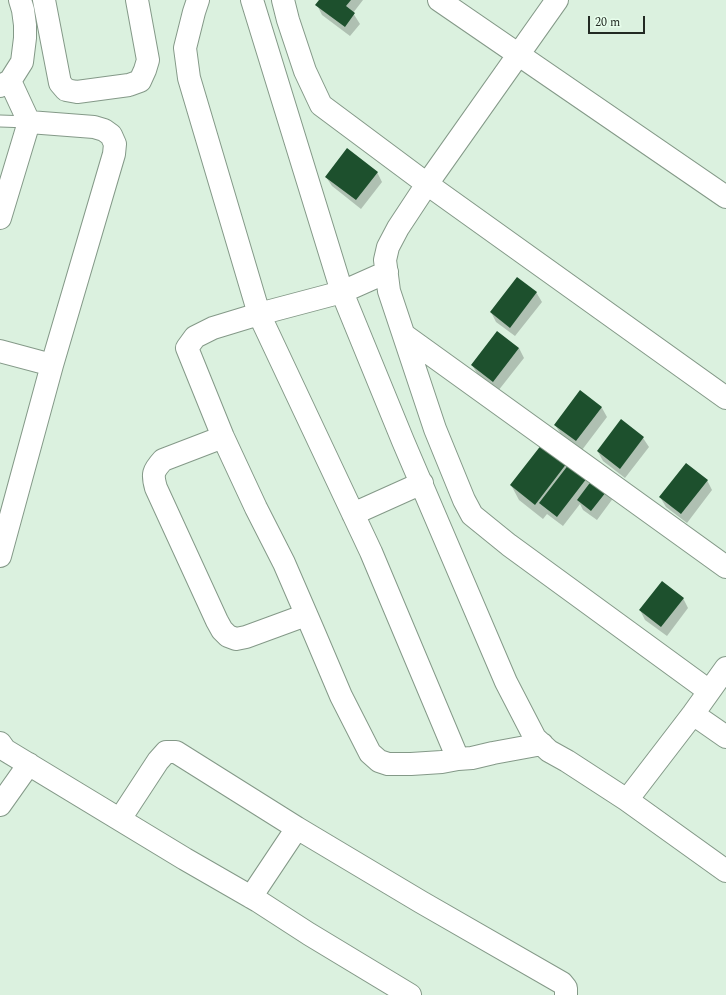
<!DOCTYPE html>
<html>
<head>
<meta charset="utf-8">
<style>
	body { margin:0 }
	#map { position:relative; width:726px; height:995px; overflow:hidden; background:#dbf1df; font-family:Spectral,serif }
	canvas { display:block }
	.scale { position:absolute; left:588px; top:16px; width:57px; height:18px; box-sizing:border-box; border:2px solid #222a23; border-top:0; padding-left:5px; font-size:12px; line-height:14px; white-space:nowrap; color:#222a23; -webkit-text-stroke:3px #e8feec; paint-order:stroke }
</style>
</head>
<body>
<div id="map">
<canvas width="726" height="995"></canvas>
<div class="scale">20 m</div>
</div>
<script>
const ctx = document.querySelector('canvas').getContext('2d');
ctx.lineJoin = 'round';
function fillPath(path, color) { ctx.fillStyle = color; ctx.fill(path, 'evenodd'); }
function trace(path, color, width, dash) { ctx.strokeStyle = color; ctx.lineWidth = width; ctx.lineCap = dash ? 'butt' : 'round'; ctx.setLineDash(dash || []); ctx.stroke(path); }
fillPath(new Path2D(`
	M321 0H363L353 13 360 24 350 36 322 15 317 5Z
	M377 172 382 182 361 209 332 186 326 177Z
	M536 292 542 302 515 336 496 322 491 312Z
	M519 348 524 358 498 391 478 375 472 365Z
	M580 392 602 408 607 417 582 450 561 434 555 425Z
	M643 438 649 447 625 478 603 461 598 452Z
	M542 445 587 479 590 485 614 497 597 520 583 510 580 504 563 526 547 514 543 519 519 500 511 485Z
	M707 480 712 490 687 523 666 507 660 497Z
	M683 598 688 608 667 636 645 620 640 610Z`), '#0003');
fillPath(new Path2D(`
	M319 0H351L346 6 355 13 345 27 315 5Z
	M347 148 378 172 356 200 325 177Z
	M517 277 537 292 510 328 490 312Z
	M497 331 519 348 493 382 471 365Z
	M580 390 602 407 576 441 554 425Z
	M621 419 644 437 620 469 597 451Z
	M542 444 567 463 535 505 510 485Z
	M686 463 708 480 681 514 659 497Z
	M569 464 587 478 557 517 539 503Z
	M595 476 610 487 591 511 577 500Z
	M662 581 684 598 661 627 639 610Z`), '#1d502d');
const service = new Path2D(`
	M0 121 29 122`);
const minor = new Path2D(`
	M44 0 60 83 66 90 77 92 129 85 140 81 145 70 148 60 137 0
	M198 0 194 12 185 48 189 78 259 314 371 552 458 759
	M252 0 342 292 259 314 213 328 195 337 187 348 223 437 256 508 284 563 313 630 341 696 370 753 379 761 388 764H411L442 762 458 759 472 758 493 753 542 744
	M283 0 288 20 305 71 321 105 427 184 726 398
	M439 0 726 197
	M557 0 427 184 398 228 388 247 385 260 389 291 435 429 464 500 472 515 509 545 709 691
	M0 86 10 81 22 62 25 38V25L23 10 20 0
	M0 218 29 122 10 81
	M387 272 342 292 403 441 506 682 535 738 549 751 567 761 627 800
	M404 335 726 567
	M0 351 52 365
	M223 437 163 460C153 471 152 474 156 488L217 621 222 630 228 636 236 639 246 637 306 615
	M353 514 422 483
	M0 556 52 365 114 154 115 144 111 135 104 130 94 127 29 122
	M726 668 693 714 627 800 726 871
	M693 714 726 737
	M0 743 5 750 185 859 258 901 309 934 410 995
	M0 805 29 764
	M120 819 158 761 166 752H176L297 828 421 902 562 983 566 988V995
	M251 897 297 828`);
trace(service, '#849988', 13);
trace(minor, '#849988', 24);
trace(service, '#fff', 11);
trace(minor, '#fff', 22);
</script>
</body>
</html>
